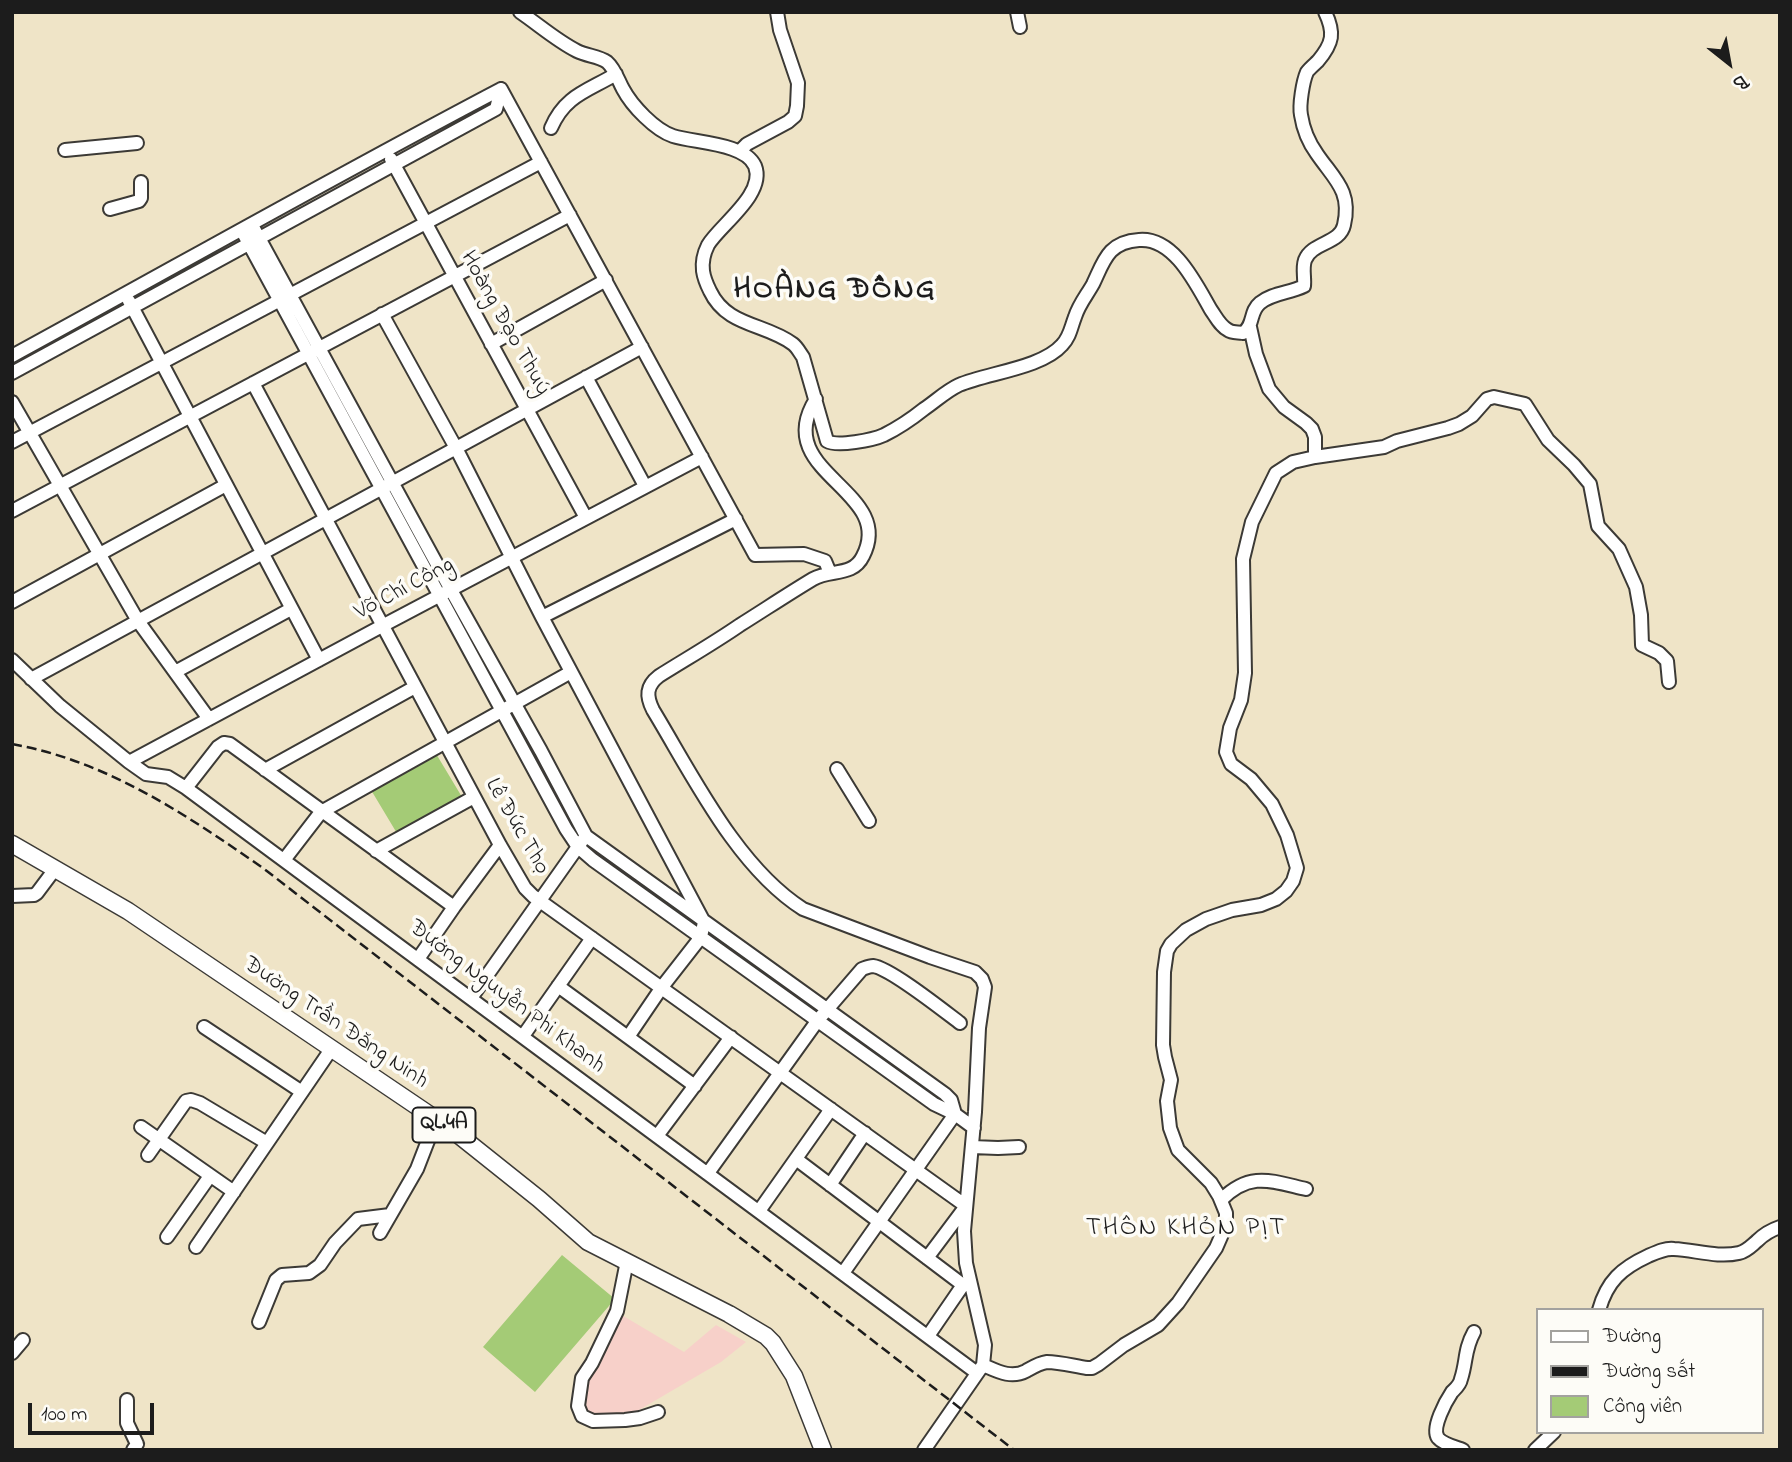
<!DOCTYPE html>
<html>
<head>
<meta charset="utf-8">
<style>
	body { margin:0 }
	#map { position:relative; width:1792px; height:1462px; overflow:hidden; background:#efe4c7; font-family:"Indie Flower",sans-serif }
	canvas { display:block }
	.frame { position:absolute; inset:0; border:14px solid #1c1c1c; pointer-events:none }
	.legend { position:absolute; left:1536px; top:1308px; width:228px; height:126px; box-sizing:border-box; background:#fdfcf7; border:2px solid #a3a29f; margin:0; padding:9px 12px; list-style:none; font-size:21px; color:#1c1c1c }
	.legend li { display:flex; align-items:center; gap:14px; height:35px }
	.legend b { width:35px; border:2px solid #a3a29f }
	.north { position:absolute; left:1694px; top:28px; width:70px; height:70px; -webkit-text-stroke:5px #fdfcf7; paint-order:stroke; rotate:149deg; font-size:19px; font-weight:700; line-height:28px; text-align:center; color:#1c1c1c }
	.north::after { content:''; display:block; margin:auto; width:24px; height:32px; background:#1c1c1c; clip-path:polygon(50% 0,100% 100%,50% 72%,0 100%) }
	.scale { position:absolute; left:28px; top:1403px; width:126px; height:32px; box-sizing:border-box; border:4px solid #1c1c1c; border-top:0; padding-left:9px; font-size:21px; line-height:24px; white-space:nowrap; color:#1c1c1c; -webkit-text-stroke:5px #fdfcf7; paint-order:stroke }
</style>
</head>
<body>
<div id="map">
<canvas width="1792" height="1462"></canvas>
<div class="frame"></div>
<ul class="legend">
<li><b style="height:9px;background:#fff"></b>Đường</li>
<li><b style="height:9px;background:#1c1c1c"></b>Đường sắt</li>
<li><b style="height:19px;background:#a4cb76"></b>Công viên</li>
</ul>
<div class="north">B</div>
<div class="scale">100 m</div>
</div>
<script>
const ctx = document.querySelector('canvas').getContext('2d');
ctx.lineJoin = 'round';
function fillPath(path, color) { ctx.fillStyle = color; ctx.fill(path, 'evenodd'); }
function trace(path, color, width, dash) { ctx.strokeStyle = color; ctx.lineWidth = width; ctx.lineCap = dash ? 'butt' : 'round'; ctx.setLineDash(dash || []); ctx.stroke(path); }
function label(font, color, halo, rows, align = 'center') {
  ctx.font = font + ' "Indie Flower",sans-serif'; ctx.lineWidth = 7; ctx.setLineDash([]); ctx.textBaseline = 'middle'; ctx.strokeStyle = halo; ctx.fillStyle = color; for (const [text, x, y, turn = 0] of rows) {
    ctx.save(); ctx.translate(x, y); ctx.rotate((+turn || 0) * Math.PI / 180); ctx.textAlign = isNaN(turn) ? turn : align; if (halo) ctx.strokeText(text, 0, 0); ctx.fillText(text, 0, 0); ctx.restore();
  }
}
fillPath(new Path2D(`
	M620 1314 684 1352 716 1325 746 1342 721 1362 627 1417 590 1415 584 1409 586 1376Z`), '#f7d0c9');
fillPath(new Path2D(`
	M435 752 462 797 398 835 371 790Z
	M562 1255 615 1299 535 1392 483 1347Z`), '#a4cb76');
const minor = new Path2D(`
	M520 12C539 25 557 41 577 51 587 56 599 56 607 62 615 69 618 80 623 89 632 106 655 130 673 136 695 143 745 143 755 166 766 194 720 225 708 245 704 253 702 263 703 271 704 278 707 285 710 291 727 327 765 323 793 344 797 347 800 353 803 357L827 441C837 447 873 440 884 435 896 429 914 417 924 409 936 401 946 391 959 385 987 373 1042 368 1062 345 1070 337 1071 327 1075 317 1079 304 1087 295 1093 284 1104 261 1108 242 1139 240 1174 237 1196 284 1211 310 1216 317 1220 326 1228 330 1232 333 1238 332 1243 333 1255 324 1249 312 1260 303 1272 293 1290 293 1304 286 1305 277 1302 269 1305 260 1312 242 1340 244 1344 225 1352 191 1334 179 1317 154 1309 143 1303 128 1301 115 1299 105 1303 81 1307 72 1310 68 1315 64 1318 61 1333 43 1335 33 1325 12
	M1017 12 1020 27
	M501 89 755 555 804 554 825 561 830 573
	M551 128C565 95 588 91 616 74
	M65 150 137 143
	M740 151 747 144 788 122 795 116 797 106 798 83 780 30 777 12
	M391 159 586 518
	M110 209 139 201 141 198V182
	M252 225 451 590 541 751 586 836 945 1094 951 1100 955 1114
	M242 231 566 829 578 847 593 860 934 1104 955 1114 974 1128
	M129 301 319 660
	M382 314 456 448 542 617 704 922 701 937 662 987 628 1037
	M1250 327 1256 354 1269 389 1284 407 1306 423 1312 429 1315 437V457
	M491 344 606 280
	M12 356C175 267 337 175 501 89
	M12 373 496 109 501 89
	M586 377 645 486
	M253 383 500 845 525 888 533 896 966 1206 927 1258
	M816 399C769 473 897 490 863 556 853 577 830 569 813 579 788 594 764 610 740 625 714 643 686 659 659 676 646 686 646 696 653 710 693 776 737 867 803 909L930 957 975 972 982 979 985 987 979 1028 975 1112 964 1231 966 1263 985 1345 983 1365 924 1450
	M12 402 138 621 209 719
	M12 442 541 162
	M12 511 570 215
	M12 602 226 485
	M542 617 736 519
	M12 660 60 706 129 762 146 774 168 777 186 788 977 1373
	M175 672 291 609
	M31 679 642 347
	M129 762 382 626 702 457
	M837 769 869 821
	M265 770 415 687
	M186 788 218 747 224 743 230 744 454 907
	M376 851 474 797
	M284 860 321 812 571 672
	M12 896 34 895 37 893 55 869
	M418 959 454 907 500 845
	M558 986 695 1086
	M471 998 582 841
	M204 1027 302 1092
	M523 1036 592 938
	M141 1127 234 1192
	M657 1136 731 1037
	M972 1147 998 1148 1019 1147
	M148 1155 186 1101 191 1100 200 1103 267 1143
	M796 1159 963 1285 928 1336
	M708 1173 818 1020 862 969C865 968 869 966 873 966 890 968 944 1011 960 1023
	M830 1185 865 1133
	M1221 1200C1250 1171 1271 1181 1306 1189
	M759 1211 831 1109
	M380 1233 417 1169 436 1120
	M167 1237 210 1176
	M196 1247 332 1048
	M627 1261 617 1311 592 1363 582 1378 578 1406 582 1416 593 1421 625 1420 640 1418 658 1412
	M843 1273 955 1114
	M1599 1310C1607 1281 1622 1268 1648 1256 1657 1252 1665 1248 1674 1249 1695 1250 1718 1258 1739 1253 1747 1251 1751 1246 1757 1241 1763 1235 1771 1230 1780 1227
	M259 1322 276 1280 282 1275 309 1273 320 1265 335 1243 358 1219 390 1215
	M12 1353 23 1340
	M983 1365C997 1371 1011 1379 1026 1371 1033 1367 1039 1363 1047 1362 1059 1362 1074 1366 1087 1368H1092L1099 1364 1124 1345 1158 1325 1178 1303 1216 1248 1226 1225V1213L1219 1196 1211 1183 1178 1150 1170 1128 1167 1101 1171 1080 1165 1057 1163 1045 1164 972 1167 951 1171 944 1186 930 1206 919 1232 910 1261 905 1276 899 1286 891 1293 881 1297 868 1287 835 1272 804 1251 779 1231 764 1226 752 1230 728 1241 700 1245 673 1243 559 1252 522 1276 473 1293 462 1315 457 1384 447 1397 441 1448 428 1459 424 1472 416 1487 399 1494 397 1525 404 1548 440 1574 465 1590 484 1598 526 1619 549 1636 587 1641 615 1642 645 1659 653 1667 661 1669 682
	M127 1400V1423L137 1444 133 1450
	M1463 1450C1455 1447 1443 1444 1438 1438 1431 1428 1446 1401 1452 1392 1456 1388 1460 1385 1461 1379 1467 1361 1464 1350 1474 1332
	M1535 1450 1554 1432`);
const major = new Path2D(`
	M12 844 128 911 455 1132 539 1199 588 1242 729 1314 766 1336 773 1343 794 1376 823 1450`);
trace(minor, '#3c3a36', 16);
trace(major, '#3c3a36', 19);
trace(minor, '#fff', 12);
trace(major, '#fff', 16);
trace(new Path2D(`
	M12 744C107 761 185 814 263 868L1014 1450`), '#1c1c1c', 2.5, [10, 5]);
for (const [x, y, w] of [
	[444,1125,63]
]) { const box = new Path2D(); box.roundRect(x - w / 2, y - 17.5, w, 35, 5); ctx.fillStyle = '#fdfcf7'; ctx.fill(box); trace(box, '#1c1c1c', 2); }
label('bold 21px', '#1c1c1c', null, [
	["QL.4A",444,1125]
]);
label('23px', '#1c1c1c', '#fdfcf7', [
	["Hoàng Đạo Thuý",504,324,61],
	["Võ Chí Công",405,590,-28],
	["Lê Đức Thọ",516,827,60],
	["Đường Nguyễn Phi Khanh",506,998,37],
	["Đường Trần Đăng Ninh",335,1024,34]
]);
ctx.letterSpacing = '2px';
label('26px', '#1c1c1c', '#fdfcf7', [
	["THÔN KHỎN PỊT",1186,1230]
]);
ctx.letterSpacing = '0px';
ctx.letterSpacing = '2px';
label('bold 30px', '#1c1c1c', '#fdfcf7', [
	["HOÀNG ĐỒNG",835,292]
]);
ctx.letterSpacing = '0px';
</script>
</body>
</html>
